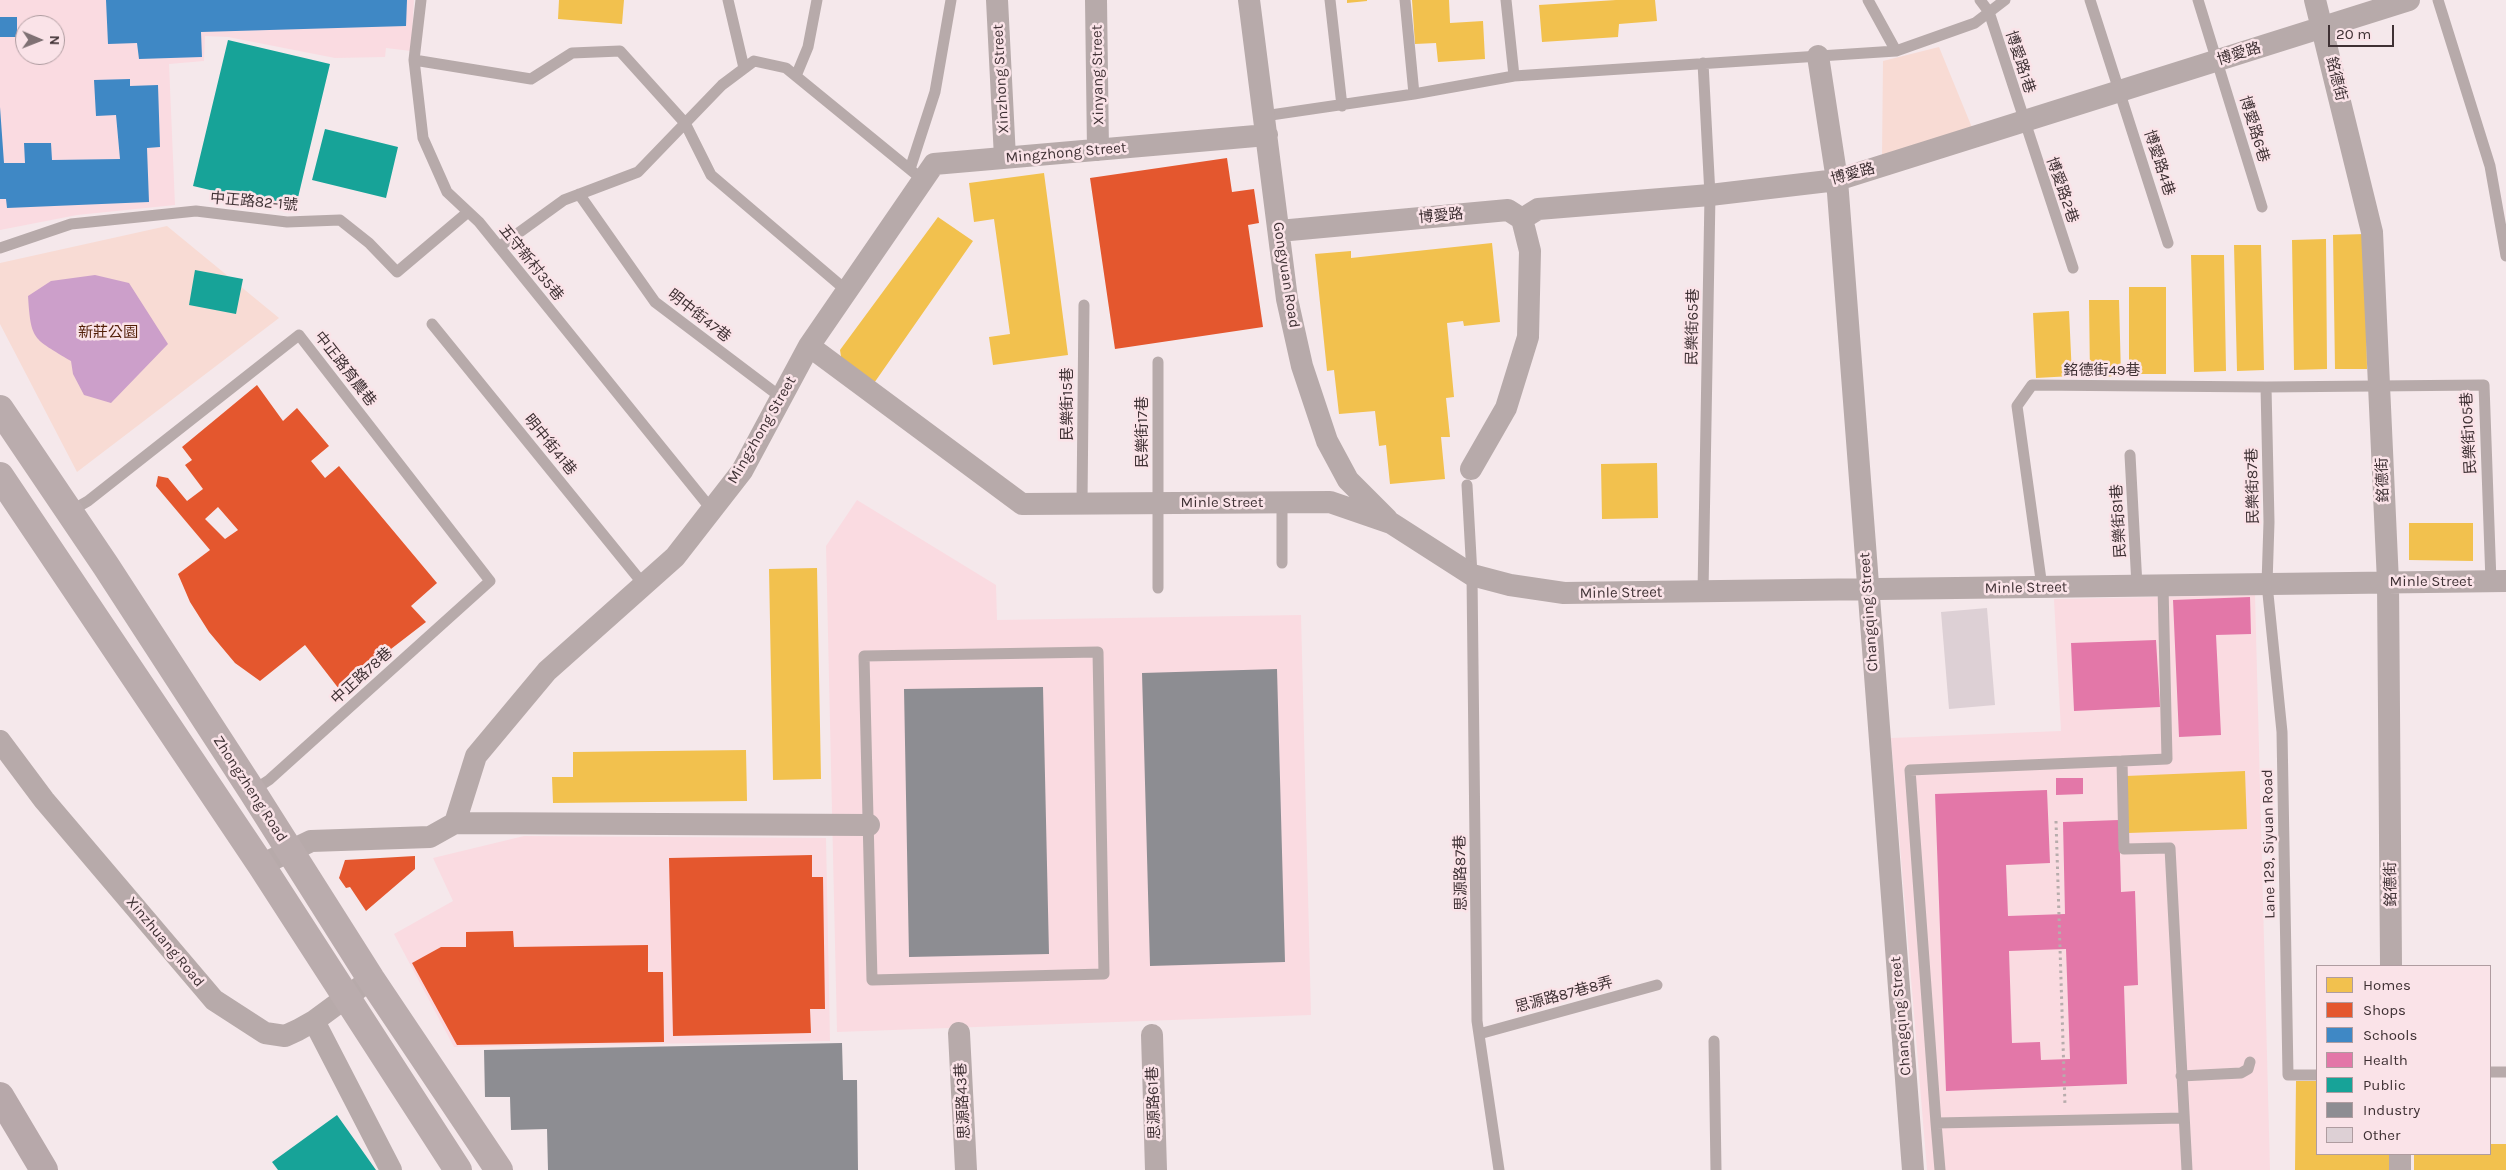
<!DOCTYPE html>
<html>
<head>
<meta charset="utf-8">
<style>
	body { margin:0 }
	#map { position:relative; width:2506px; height:1170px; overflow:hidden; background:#f5e8eb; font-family:Karla,sans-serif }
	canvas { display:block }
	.legend { position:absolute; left:2316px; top:965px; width:175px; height:190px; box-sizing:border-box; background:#fae3e8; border:1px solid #af9ca0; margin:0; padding:6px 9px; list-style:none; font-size:15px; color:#3f3134 }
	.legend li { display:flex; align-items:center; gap:10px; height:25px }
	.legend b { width:25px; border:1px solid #af9ca0 }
	.north { position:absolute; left:15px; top:15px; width:50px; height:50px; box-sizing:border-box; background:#fae3e8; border:1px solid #af9ca0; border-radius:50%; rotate:91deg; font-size:14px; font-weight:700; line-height:20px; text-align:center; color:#3f3134 }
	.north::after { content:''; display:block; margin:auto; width:18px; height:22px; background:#7f7174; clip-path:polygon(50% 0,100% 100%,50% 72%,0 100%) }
	.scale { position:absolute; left:2328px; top:25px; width:66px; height:22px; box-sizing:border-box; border:2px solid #3f3134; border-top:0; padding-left:6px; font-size:15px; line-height:18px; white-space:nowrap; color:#3f3134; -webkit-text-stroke:4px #fae3e8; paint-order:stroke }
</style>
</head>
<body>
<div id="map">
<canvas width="2506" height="1170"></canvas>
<ul class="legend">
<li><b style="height:14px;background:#f2c14e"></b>Homes</li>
<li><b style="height:14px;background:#e4572e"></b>Shops</li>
<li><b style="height:14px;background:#3f88c5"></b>Schools</li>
<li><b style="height:14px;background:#e377a8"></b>Health</li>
<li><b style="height:14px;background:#17a398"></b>Public</li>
<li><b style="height:14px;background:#8d8d92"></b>Industry</li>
<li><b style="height:14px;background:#ddd0d5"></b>Other</li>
</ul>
<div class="north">N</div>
<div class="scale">20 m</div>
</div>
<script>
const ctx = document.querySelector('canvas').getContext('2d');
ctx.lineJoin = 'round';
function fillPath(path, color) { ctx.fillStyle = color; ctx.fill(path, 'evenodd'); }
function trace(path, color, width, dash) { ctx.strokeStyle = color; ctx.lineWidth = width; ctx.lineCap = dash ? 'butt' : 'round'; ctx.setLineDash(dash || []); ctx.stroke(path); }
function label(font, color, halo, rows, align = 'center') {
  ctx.font = font + ' Karla,"Noto Sans TC",sans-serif'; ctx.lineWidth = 5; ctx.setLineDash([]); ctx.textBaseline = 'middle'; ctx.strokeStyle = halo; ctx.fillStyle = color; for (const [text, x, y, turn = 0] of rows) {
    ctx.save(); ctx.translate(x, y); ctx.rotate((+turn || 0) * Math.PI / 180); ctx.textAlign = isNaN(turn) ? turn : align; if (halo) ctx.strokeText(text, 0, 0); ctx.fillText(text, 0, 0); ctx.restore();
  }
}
fillPath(new Path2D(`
	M0 0H414L411 51 386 48 385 57 335 58 228 37 205 36 204 61 169 64 175 205 77 215 0 230ZM25 25H55V55H25Z
	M857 500 996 585 997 620 1301 615 1311 1015 837 1032 826 546Z
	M2255 595 2270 1170H1927L1891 738 2061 731 2054 599Z
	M524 836 826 838 830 1041 454 1047 394 934 453 901 433 858Z`), '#fadbe1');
fillPath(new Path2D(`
	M1939 47 1973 130 1882 158 1883 61Z
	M167 226 279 318 77 472 0 324V263Z`), '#f8dbd4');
fillPath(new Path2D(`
	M95 275 129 283 168 344 111 403 84 395 73 374 71 361C33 338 31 341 28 296L51 281Z`), '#cc9fca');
fillPath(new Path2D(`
	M559 0H624L622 24 558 19Z
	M1347 0H1367V1L1347 3Z
	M1412 0H1449L1450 23 1483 21 1485 59 1438 62 1436 43 1415 44Z
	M1616 0H1655L1657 21 1619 24 1618 37 1542 42 1539 5Z
	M1044 173 1068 355 993 365 989 337 1010 334 994 219 974 222 969 183Z
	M938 217 973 241 872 386 843 369 840 350Z
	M2365 234 2367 369H2335L2333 235Z
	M2326 239 2327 369 2294 370 2292 240Z
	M1492 243 1500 322 1464 326 1463 321 1447 323 1454 397 1446 398 1450 437H1441L1445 479 1390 484 1386 445 1379 446 1375 411 1339 414 1334 370 1327 371 1315 254 1351 251V258Z
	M2234 245H2261L2264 370 2237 371Z
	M2191 255H2224L2226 371 2194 372Z
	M2129 287H2166V374H2129Z
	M2089 300H2119L2121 376 2090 377Z
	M2069 311 2072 376 2036 378 2033 313Z
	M1657 463 1658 518 1602 519 1601 464Z
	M2409 523H2473V561L2409 560Z
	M817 568 821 779 773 780 769 569Z
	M746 750 747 801 553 803 552 777H573V752Z
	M2245 771 2247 829 2128 833 2126 776Z
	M2296 1081H2317V1154H2395V1170H2295Z
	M2490 1144H2506V1170H2414V1154H2490Z`), '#f2c14e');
fillPath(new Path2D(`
	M1227 158 1232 192 1254 189 1259 223 1248 225 1263 327 1115 349 1090 178Z
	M257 385 283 421 297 408 329 446 311 461 325 478 339 466 437 583 411 606 426 622 339 689 305 645 260 681 235 663 209 632 190 602 178 574 210 550 156 486 158 476 168 478 187 501 203 489 185 465 192 460 182 447ZM218 507 238 530 225 539 205 519Z
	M812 855V877H823L825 1009H810L811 1033 673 1036 669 858Z
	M415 856V869L366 911 350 887 346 888 339 878 345 860Z
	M513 931 514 947 648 945V972H663L664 1042 457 1045 412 963 441 947H466V932Z`), '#e4572e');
fillPath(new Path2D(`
	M106 0H407L406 26 201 32 202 57 139 59 137 43 108 44Z
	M0 17H17V37H0Z
	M130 79V86L158 85 160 147 147 148 149 202 7 208 6 199H0V107L4 163H25L24 143H51L52 160 120 159 116 115 96 116 94 80Z`), '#3f88c5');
fillPath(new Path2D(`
	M2250 597 2251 634 2216 635 2221 735 2179 737 2173 600Z
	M2156 640 2160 707 2074 711 2071 643Z
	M2056 778H2083V794L2056 795Z
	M2047 790 2050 863 2006 865 2008 916 2065 914 2063 822 2119 820 2121 892 2135 891 2138 985 2124 986 2127 1084 1946 1091 1935 794ZM2066 949 2070 1059 2041 1060 2040 1042 2012 1043 2009 951Z`), '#e377a8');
fillPath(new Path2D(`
	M228 40 330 64 295 210 193 186Z
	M325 129 398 147 386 198 312 180Z
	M195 270 243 279 236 314 189 305Z
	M337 1115 376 1170H278L272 1162Z`), '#17a398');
fillPath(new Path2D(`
	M1277 669 1285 962 1150 966 1142 673Z
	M1043 687 1049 954 909 957 904 689Z
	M842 1043 843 1080H857L858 1170H548L547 1129 511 1130 510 1097H485L484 1050Z`), '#8d8d92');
fillPath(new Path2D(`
	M1987 608 1995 705 1949 709 1941 612Z`), '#ddd0d5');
trace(new Path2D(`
	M2056 821 2065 1106`), '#b7acac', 3, [2.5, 4]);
trace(new Path2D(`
	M421 0 414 60 423 138 447 192 479 222 712 510
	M728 0 744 68
	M1330 0 1342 106
	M1405 0 1414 94
	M1506 0 1514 76
	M1868 0 1896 51
	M1980 0 1989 12 2073 268
	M2090 0 2168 243
	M2198 0 2262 207
	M2438 0 2490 166 2506 256
	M414 60 531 79 572 53 620 51 685 123 711 175 847 291
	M796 76 808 47 817 0
	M1264 116 1414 94 1514 76 1896 51 1975 23 2005 0
	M910 169 935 92 951 0
	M579 194 655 302 782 398
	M499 247 564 200 638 172 722 85 754 61 786 68 923 180
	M0 248 71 224 196 211 287 222 340 220 369 243 397 272 468 212
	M432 324 644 585
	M1158 362V588
	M2266 387 2269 522 2267 584 2282 732 2288 1075H2317
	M2130 455 2137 586
	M1467 485 1472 575 1477 1021 1499 1170
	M1082 503 1084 305
	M1282 503V563
	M69 512 88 501 299 335 490 581 269 780 252 791
	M2042 587 2017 406 2032 385 2266 387 2484 385 2491 582
	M1703 592 1710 195 1703 63
	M1098 652 1104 974 872 980 864 656Z
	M2122 761 2167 759 2163 586
	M1479 1034 1657 985
	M1714 1041 1716 1170
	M2490 1072H2506
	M2181 1076 2241 1073 2248 1069 2250 1062
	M2184 1118 1936 1123 1910 770 2122 761 2124 849 2170 848 2187 1170
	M1936 1123 1940 1170`), '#b7aaaa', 11);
trace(new Path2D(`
	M997 0 1005 158
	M1096 0 1098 150
	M1249 0 1287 299 1302 366 1327 441 1348 480 1387 519
	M2315 0 2372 232 2388 582 2391 966
	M1818 56 1837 180 1913 1170
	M1279 231 1508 210 1522 219 1538 209 1710 195 1837 180 2409 0
	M809 346 1022 504 1330 502 1391 523 1472 575 1510 585 1564 593 2506 581
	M1471 469 1506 408 1528 337 1530 251 1522 219
	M0 741 44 800 214 1000 265 1033 285 1036 298 1030 314 1021 371 979
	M455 823 869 825
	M261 865 311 841 430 837 455 823 476 756 547 671 675 557 742 471 809 346 934 164 1267 135
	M314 1021 391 1170
	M959 1033 966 1170
	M1152 1035 1156 1170
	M2400 1154V1170`), '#b7aaaa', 22);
trace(new Path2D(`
	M0 1096 44 1170`), '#b7a8aa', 28);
trace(new Path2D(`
	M0 409 106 566 252 791 371 979 499 1170
	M0 476 261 865 458 1170`), '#baacad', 28);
label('15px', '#3f3134', '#fae3e8', [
	["博愛路",2239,54,-17],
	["博愛路1巷",2020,62,72],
	["Xinyang Street",1098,75,-91],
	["Xinzhong Street",1001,79,-93],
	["銘德街",2336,79,76],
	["博愛路6巷",2254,129,73],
	["Mingzhong Street",1066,153,-5],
	["博愛路4巷",2159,163,72],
	["博愛路",1853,174,-15],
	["博愛路2巷",2062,190,71],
	["中正路82-1號",254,202,5],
	["博愛路",1441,216,-5],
	["五守新村35巷",531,263,51],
	["Gongyuan Road",1286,275,81],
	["明中街47巷",699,316,38],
	["民樂街65巷",1693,327,-89],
	["中正路育農巷",345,369,52],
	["銘德街49巷",2102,371],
	["民樂街15巷",1068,404,-90],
	["Mingzhong Street",762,430,-60],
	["民樂街17巷",1143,432,-90],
	["民樂街105巷",2469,433,-93],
	["明中街41巷",550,445,51],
	["銘德街",2383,480,-92],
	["民樂街87巷",2253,486,-91],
	["Minle Street",1222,503],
	["民樂街81巷",2119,521,-93],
	["Minle Street",2431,582],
	["Minle Street",2026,588,-1],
	["Minle Street",1621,593,-1],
	["Changqing Street",1869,612,-94],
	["中正路78巷",362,676,-42],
	["Zhongzheng Road",250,789,57],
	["Lane 129, Siyuan Road",2269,844,-91],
	["思源路87巷",1461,873,-91],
	["銘德街",2391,884,-91],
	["Xinzhuang Road",165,942,50],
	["思源路87巷8弄",1564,995,-15],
	["Changqing Street",1901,1016,-95],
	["思源路43巷",963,1101,-93],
	["思源路61巷",1154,1103,-92]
]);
label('15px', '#521f08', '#fae3e8', [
	["新莊公園",108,333]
]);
</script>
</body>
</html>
